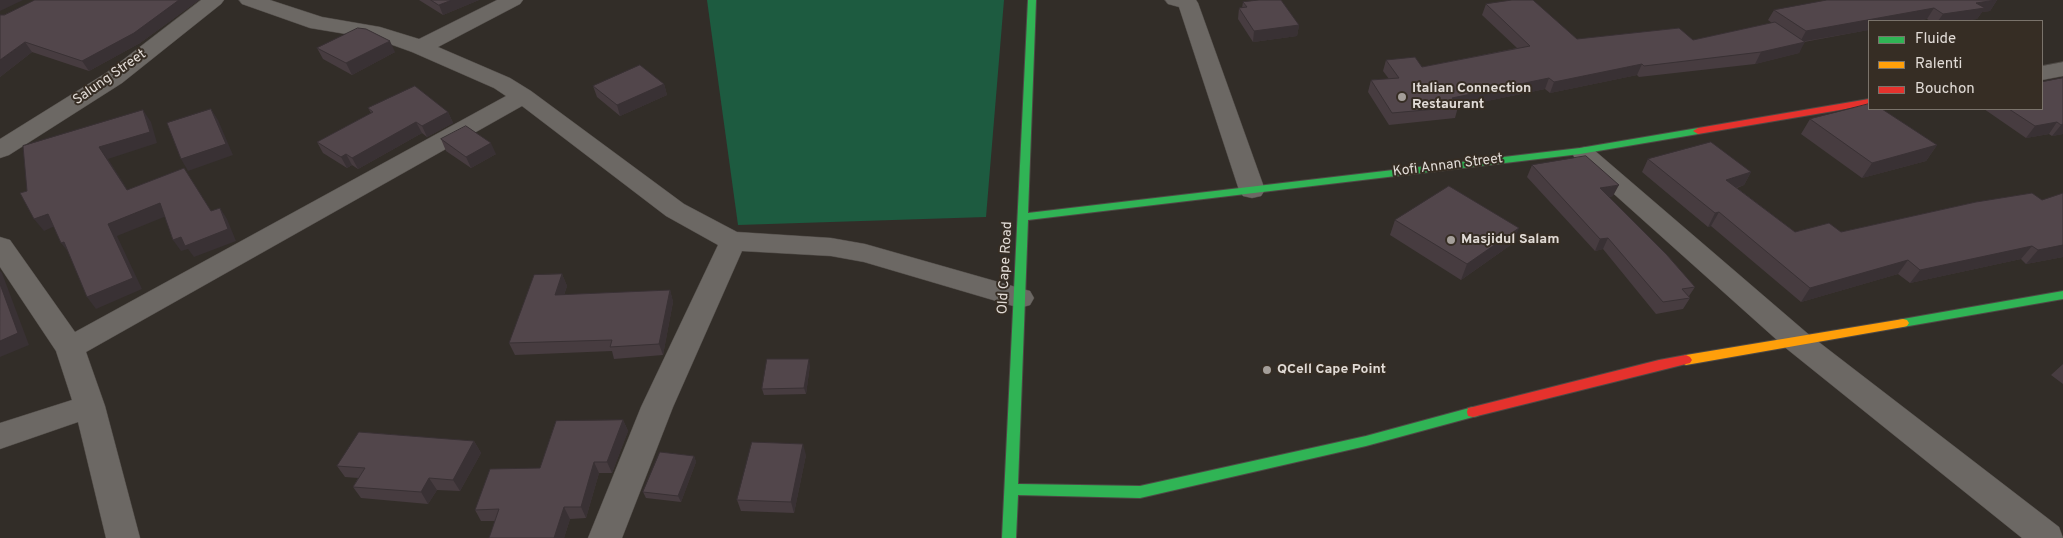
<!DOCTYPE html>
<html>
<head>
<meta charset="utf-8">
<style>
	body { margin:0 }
	#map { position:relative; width:2063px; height:538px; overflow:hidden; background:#322d28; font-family:Overpass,sans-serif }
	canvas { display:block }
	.legend { position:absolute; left:1868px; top:20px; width:175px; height:90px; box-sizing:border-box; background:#362d24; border:1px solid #7a736b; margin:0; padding:6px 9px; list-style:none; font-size:15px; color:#e1dbd6 }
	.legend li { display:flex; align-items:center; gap:10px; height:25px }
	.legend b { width:25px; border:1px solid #7a736b }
</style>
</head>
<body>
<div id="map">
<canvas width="2063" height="538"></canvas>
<ul class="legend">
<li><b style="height:6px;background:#30b455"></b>Fluide</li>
<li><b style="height:6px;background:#ff9f0a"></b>Ralenti</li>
<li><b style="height:6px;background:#e5322d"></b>Bouchon</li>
</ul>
</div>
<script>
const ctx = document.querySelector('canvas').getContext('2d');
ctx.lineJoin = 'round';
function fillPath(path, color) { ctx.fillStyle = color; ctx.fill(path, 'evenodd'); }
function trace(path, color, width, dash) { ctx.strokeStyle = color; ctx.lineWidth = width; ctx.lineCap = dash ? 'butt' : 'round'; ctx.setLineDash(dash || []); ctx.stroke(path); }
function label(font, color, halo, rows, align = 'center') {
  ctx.font = font + ' Overpass,sans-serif'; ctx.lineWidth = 4; ctx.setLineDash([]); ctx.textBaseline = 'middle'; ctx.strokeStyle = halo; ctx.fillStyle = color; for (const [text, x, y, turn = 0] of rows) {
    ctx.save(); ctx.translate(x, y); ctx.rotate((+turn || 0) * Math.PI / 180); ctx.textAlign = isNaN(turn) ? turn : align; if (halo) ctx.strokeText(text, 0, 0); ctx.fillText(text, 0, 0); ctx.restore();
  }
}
fillPath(new Path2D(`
	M707 0H1004L986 217 738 225Z`), '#1d5b40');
const street = new Path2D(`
	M201 0H224L221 4 122 83 9 155 0 158V139L106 73Z
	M239 0H270L322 17 380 27 419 39 497 0H523L520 4 438 47 510 78 531 91 684 204 737 232 831 238 865 244 1030 291 1034 298 1030 305 1020 308 864 262 831 256 742 251 673 407 622 538H588L641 407 718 245 666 216 522 106 86 352 105 406 140 538H106L78 422 0 449V423L72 400 56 351 0 267V237L10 240 75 332 506 96 494 88 412 52 376 39 310 28 242 4Z
	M1165 0H1196L1198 3 1265 190 1261 196 1252 198 1243 196 1239 190 1179 7 1168 4Z
	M2063 62V76L2042 80V66Z
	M1585 147 1594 150 1807 333 2059 527 2063 538H2022L1787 349 1576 160 1573 155 1576 150Z`);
const fast = new Path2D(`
	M1028 0H1036L1028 213 1580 148 1698 128 1703 131 1698 134 1580 154 1028 220 1018 484 1140 486 1366 436 1473 407 1478 408 1479 412 1478 416 1473 417 1366 446 1140 498 1018 495 1016 538H1002Z
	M2063 291V299L1903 327 1899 326 1897 323 1899 320 1903 319Z`);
const slow = new Path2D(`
	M1903 319 1907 320 1909 323 1907 326 1903 327 1686 365 1682 363 1680 360 1682 357 1686 355Z`);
const jam = new Path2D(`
	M1869 99V105L1698 134 1693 131 1698 128Z
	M1686 355 1690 357 1692 360 1690 363 1473 417 1468 416 1467 412 1468 408 1473 407 1659 360Z`);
trace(street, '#4e4945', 1);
trace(fast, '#4e4945', 2);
trace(slow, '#4e4945', 2);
trace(jam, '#4e4945', 2);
fillPath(street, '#6c6864');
fillPath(fast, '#30b455');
fillPath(slow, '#ff9f0a');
fillPath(jam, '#e5322d');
fillPath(new Path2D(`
	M35 0H199L140 43 89 71 32 52 0 77V15H4Z
	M419 0H479L443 15Z
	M1997 0 1990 11 1982 12 1977 19 1962 21H1930L1927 19 1804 42 1799 53 1755 64 1639 77 1637 75 1550 93 1545 89 1458 107 1455 118 1389 125 1368 92 1371 80 1389 79 1383 71 1386 60 1422 67 1517 48 1482 15 1486 4 1577 39 1693 40 1772 23 1768 20 1774 10Z
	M1243 2 1299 25 1297 36 1253 42 1238 19 1239 8H1242Z
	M317 48 395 52 352 75 323 59Z
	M2063 78V134L2052 136 2049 134 2026 138 1984 109H2042Z
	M664 84 667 95 620 116 597 97 593 86Z
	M368 108 448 112 453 123 427 137 422 133 358 169 352 165 347 168 323 153 317 142 371 113Z
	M1810 119 1937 145 1926 161 1862 178 1801 134Z
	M441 139 496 154 471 168 446 151Z
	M1648 159 1751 172 1744 185 1737 188 1795 232H1841L1976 202 2063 257 2026 264 2021 259 1910 283 1898 274 1801 302 1711 226 1708 227 1642 172Z
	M1532 165 1613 196 1609 197 1695 287 1689 296 1690 298 1683 309 1656 314 1603 249 1595 251 1527 177Z
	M1395 220 1512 244 1461 280 1390 235Z
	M562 274 567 286 564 295 670 290 673 302 663 355 614 359 612 351 515 355 509 343Z
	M2063 364V384L2051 375Z
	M810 365 806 394 764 395 762 389Z
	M623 420 628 431 612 473H599L586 518 570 519 564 538H489L495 521H481L475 510 540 468Z
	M474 441 481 453 460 491 437 490 428 504 361 498 353 487 358 478 345 477 337 466Z
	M806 455 794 513 741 511 737 500Z
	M694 456 696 462 681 502 646 498 643 492Z`), '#473c40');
fillPath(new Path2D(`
	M0 0H23L0 11Z
	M179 0H199L140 43 89 71 82 61Z
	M452 0H479L443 15 439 5Z
	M1997 0 1990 11 1982 12 1977 19 1962 21H1938L1943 14 1976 3Z
	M1934 8 1927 19 1914 21H1869V30L1800 42 1806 31Z
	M1299 25 1297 36 1253 42 1254 31Z
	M390 41 395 52 352 75 346 63Z
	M25 42 32 52 0 77V60Z
	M1805 42 1799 53 1755 64 1761 52Z
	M1642 64 1637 75 1550 93 1554 82Z
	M1549 78 1545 89 1458 107 1452 98Z
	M664 84 667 95 620 116 617 105Z
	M211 109 218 120 233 155 188 171 181 159Z
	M143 110 151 122 157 143 108 159 136 202 99 147Z
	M448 112 453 123 427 137 422 126Z
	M416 122 422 133 358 169 352 158Z
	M2057 122 2049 134 2026 138 2035 126Z
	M2063 124V134L2052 136 2061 125Z
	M491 143 496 154 471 168 466 157Z
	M1937 145 1926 161 1862 178 1872 163Z
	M346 154 352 165 347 168 341 157Z
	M1751 172 1744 185 1719 193 1726 180Z
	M1619 185 1613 196 1595 200 1600 188Z
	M160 203 169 215 117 236 142 289 96 309 87 297 108 224Z
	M220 208 227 219 236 241 194 257 188 249 181 251 173 240Z
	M1719 212 1711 226 1708 227 1715 213Z
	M48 214 57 225 44 231 34 219Z
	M1519 228 1512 244 1461 280 1467 264Z
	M1608 238 1603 249 1595 251 1600 239Z
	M64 242 71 255 61 243Z
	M2063 245V257L2026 264 2038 250Z
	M2032 246 2021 259 1910 283 1920 270Z
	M1908 260 1898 274 1801 302 1810 288Z
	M0 271 2 273 29 345 0 357Z
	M562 274 567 286 560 307 555 295Z
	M670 290 673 302 663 355 659 344Z
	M809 359 810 365 806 394 804 388Z
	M623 420 628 431 612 473 607 462Z
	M474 441 481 453 460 491 453 480Z
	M803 444 806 455 794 513 791 502Z
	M694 456 696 462 681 502 678 496Z
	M594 462 599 473 586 518 581 507Z
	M429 478 437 490 428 504 421 492Z
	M564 507 570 519 564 538H554Z`), '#393134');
const building = new Path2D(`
	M35 0H179L134 33 82 61 25 42 0 60V15H4Z
	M431 0H452L439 5Z
	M1259 0H1281L1299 25 1254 31 1239 8 1247 7 1243 2Z
	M1512 0H1533L1577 39 1679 28 1693 40 1775 22 1805 42 1761 52 1644 66 1642 64 1554 82 1549 78 1452 98 1458 107 1392 113 1371 80 1399 78 1386 60 1415 57 1422 67 1530 46 1486 4Z
	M1827 0H1996L1976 3 1985 8 1943 14 1934 8 1806 31 1774 10Z
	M358 28 366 29 390 41 346 63 317 48Z
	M640 65 664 84 617 105 593 86Z
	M2063 78V124L2061 125 2057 122 2035 126 2009 109H2042V82Z
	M415 86 448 112 422 126 416 122 352 158 346 154 341 157 317 142 373 112 368 108Z
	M1869 104V109H1882L1937 145 1872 163 1810 119Z
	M211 109 226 144 181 159 167 123Z
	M143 110 150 132 99 147 127 190 184 168 211 211 220 208 228 229 185 246 181 237 173 240 160 203 108 224 133 278 87 297 64 242 61 243 48 214 34 219 20 193 27 191 23 146Z
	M466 126 491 143 466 157 441 139Z
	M1711 142 1751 172 1726 180 1795 232 1829 223 1841 232 1976 202 2032 193 2042 200 2063 193V245L2038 250 2032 246 1920 270 1908 260 1810 288 1719 212 1715 213 1648 159Z
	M1586 156 1619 185 1600 188 1667 255 1695 287 1682 289 1690 298 1663 302 1608 238 1600 239 1532 165Z
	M1449 186 1519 228 1467 264 1395 220Z
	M562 274 555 295 670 290 659 344 610 347 612 340 509 343 534 275Z
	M0 284 18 333 0 341Z
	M767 359H809L804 388 762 389Z
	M623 420 607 462H594L581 507H564L554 538H489L499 509 475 510 490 469 540 468 556 421Z
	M359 432 474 441 453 480 429 478 421 492 353 487 365 468 337 466Z
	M752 442 803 444 791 502 737 500Z
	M660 452 694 456 678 496 643 492Z`);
fillPath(building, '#52464b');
trace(building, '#393134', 1);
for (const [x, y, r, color] of [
	[1402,97,5,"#a49e99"],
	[1451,240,5,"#a49e99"],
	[1267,370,5,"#a49e99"]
]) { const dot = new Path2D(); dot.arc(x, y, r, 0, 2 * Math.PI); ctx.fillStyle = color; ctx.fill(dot); trace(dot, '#362d24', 2); }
label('14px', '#e1dbd6', '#362d24', [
	["Salung Street",110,78,-35],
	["Kofi Annan Street",1448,166,-7],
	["Old Cape Road",1006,268,-87]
]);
label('bold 14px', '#e1dbd6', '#362d24', [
	["Italian Connection",1412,89],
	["Restaurant",1412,105],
	["Masjidul Salam",1461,240],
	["QCell Cape Point",1277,370]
], 'left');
</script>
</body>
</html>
